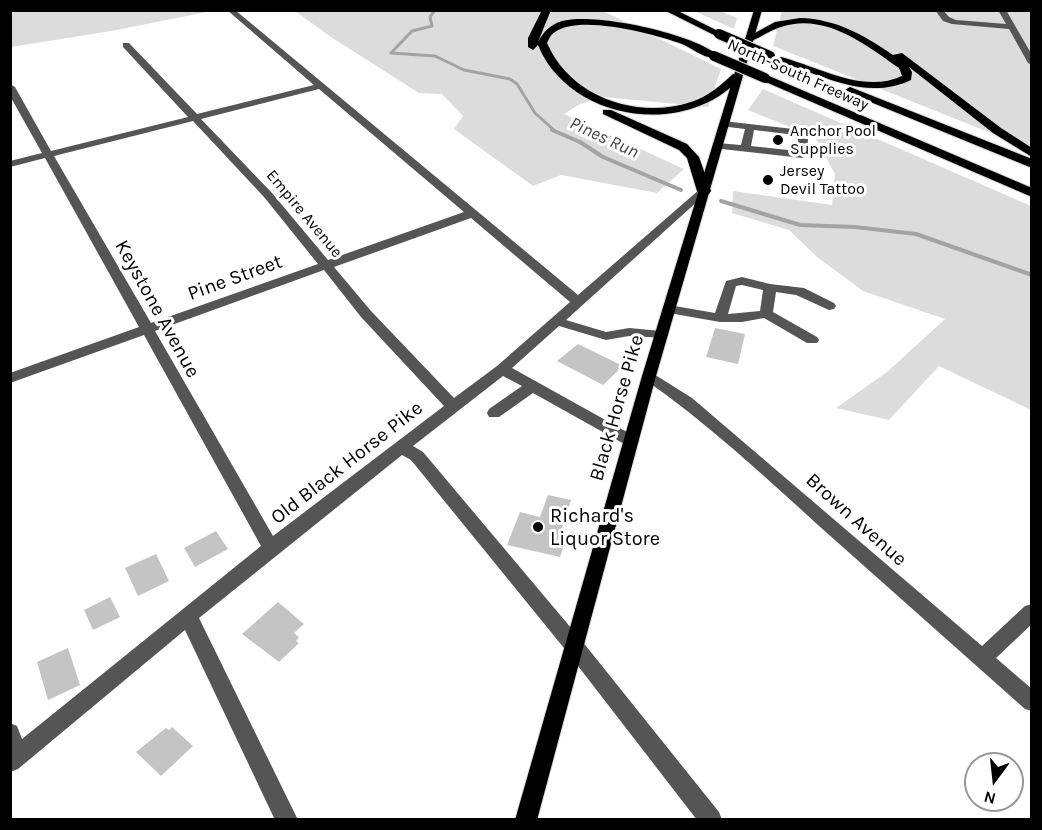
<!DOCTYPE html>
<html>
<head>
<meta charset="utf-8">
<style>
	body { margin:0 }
	#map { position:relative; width:1042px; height:830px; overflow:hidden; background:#fff; font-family:Karla,sans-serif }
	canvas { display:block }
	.frame { position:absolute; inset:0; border:12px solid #000; pointer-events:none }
	.north { position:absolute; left:964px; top:752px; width:60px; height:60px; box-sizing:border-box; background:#fff; border:2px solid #999; border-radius:50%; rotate:195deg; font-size:16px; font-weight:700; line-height:24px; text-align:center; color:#000 }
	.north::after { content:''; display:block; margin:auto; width:21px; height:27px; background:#000; clip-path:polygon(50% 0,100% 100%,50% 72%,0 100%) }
</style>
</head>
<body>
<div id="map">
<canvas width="1042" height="830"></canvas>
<div class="frame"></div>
<div class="north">N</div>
</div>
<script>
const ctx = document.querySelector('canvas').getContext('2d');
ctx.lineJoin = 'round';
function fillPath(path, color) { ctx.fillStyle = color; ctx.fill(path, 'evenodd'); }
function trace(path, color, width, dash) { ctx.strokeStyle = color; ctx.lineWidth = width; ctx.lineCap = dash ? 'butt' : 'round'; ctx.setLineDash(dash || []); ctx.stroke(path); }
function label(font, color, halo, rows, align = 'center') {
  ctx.font = font + ' Karla,sans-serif'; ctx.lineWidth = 6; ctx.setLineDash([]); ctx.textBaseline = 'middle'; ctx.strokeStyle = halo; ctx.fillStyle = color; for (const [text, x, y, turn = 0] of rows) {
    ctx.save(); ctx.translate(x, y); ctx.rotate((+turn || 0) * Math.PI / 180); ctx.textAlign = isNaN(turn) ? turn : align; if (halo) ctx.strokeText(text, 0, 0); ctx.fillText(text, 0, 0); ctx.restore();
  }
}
fillPath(new Path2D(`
	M11 10H212V11L111 31 11 47Z
	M295 11H603L721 69 708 107 604 97 580 104 564 114 684 169 657 193 561 175 533 186 454 129 463 116 442 94 419 93 331 37Z
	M694 11H720L737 18 734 29Z
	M782 11H1031V149L773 46Z
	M763 89 1031 206V410L939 366 889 420 836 408 887 372 945 319 863 291 817 257 789 230 732 213 733 191 832 205 835 174 815 137 748 110Z`), '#dcdcdc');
trace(new Path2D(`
	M435 10 430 17 432 26 412 31 391 53 435 56 464 70 510 79 517 84 535 113 555 131`), '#a3a3a3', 3);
trace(new Path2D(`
	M552 130 580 142 603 157 681 190
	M721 201 800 225 855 227 916 234 1032 275`), '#a3a3a3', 4);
fillPath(new Path2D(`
	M715 328 745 334 738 364 706 357Z
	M578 344 623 366 603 385 557 361Z
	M548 495 571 500 559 538 566 539 560 557 507 545 520 512 540 517Z
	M216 531 228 549 195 567 184 548Z
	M156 554 169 581 138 596 125 568Z
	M110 597 120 617 93 630 84 610Z
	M278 602 304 624 294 633 299 637 296 641 299 643 279 662 242 634Z
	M68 648 80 685 48 700 37 662Z
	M172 727 193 746 161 776 136 752 166 728 169 730Z`), '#c4c4c4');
const major = new Path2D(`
	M754 10H762L656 376 537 820H515L642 376Z`);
const highway = new Path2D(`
	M542 10H551L538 42C544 31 550 25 562 21 595 12 695 34 719 56 710 63 692 48 682 44 655 34 579 14 555 32 551 34 549 39 547 43 570 97 637 120 691 102 708 97 721 85 733 74L742 76C689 139 569 122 538 45L533 50 528 47V38Z
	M664 10H676L724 34 716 36Z
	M800 18C836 19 864 35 893 55L902 53 1001 128 1032 148V157L993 133 909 67 912 72 911 80C876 97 841 84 806 71 797 68 783 66 776 60L781 57C819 67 863 94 902 76L899 68C866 45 825 12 781 27 771 30 762 36 752 41L744 39 775 22Z
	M761 76H769L1032 188V197L761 80Z
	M850 87 1032 159V168L846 92 845 90Z
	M603 110H611L687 144 699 157 711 191 709 194 704 195 697 191 687 158 679 150 603 114Z`);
trace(major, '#dbdbdb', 2);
trace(highway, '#dbdbdb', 2);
fillPath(new Path2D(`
	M227 10H235L578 295 700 189 709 191 566 320 606 332 629 328 661 331 666 332 668 335 666 338 629 336 606 340 559 326 512 368 636 437 639 441 636 445H626L533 393 499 417H489L487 413 489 409 522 386 503 376 413 446 423 452 582 641 719 812 722 820H697L568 653 411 460 402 455 199 618 298 820H275L185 630 18 769 10 772V723L17 726 22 739 261 546 144 335 10 383V373L139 327 45 158 10 167V161L42 153 10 96V84L15 87 51 151 188 117 123 47V43H129L197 114 314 85ZM319 89 464 212 328 260 272 193 201 119ZM193 121 264 197 318 264 151 323 54 156ZM471 218 570 302 497 366 454 398 371 311 334 267ZM324 270 361 317 444 406 273 536 155 331Z
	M935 10H943L949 17 956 20 1006 24 998 10H1006L1032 55V65L1028 63 1009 29 952 24 943 21Z
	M723 121 802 130 808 138 807 155 802 158 713 148 712 146 717 143 741 145 745 129 720 126V122ZM754 130 796 135 798 138 797 151 751 146Z
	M742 277 770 284 804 288 834 303 836 306 834 309 829 310 796 295 776 292 773 312 817 337 819 340 817 343H807L764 318 742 322H720L669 313 662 309 669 305 715 313 726 281ZM742 285 763 290 760 311 728 314 736 286Z
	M649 371 692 398 982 646 1025 606 1032 604V624L996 658 1032 689V711L1025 709C956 648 887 586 818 525 762 474 706 422 644 379L642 376Z`), '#555');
fillPath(major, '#000');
fillPath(highway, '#000');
const highwayBridge = new Path2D(`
	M719 34 770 56
	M714 56 765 78`);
trace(highwayBridge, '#dbdbdb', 12, []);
trace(highwayBridge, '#000', 10);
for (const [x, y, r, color] of [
	[778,140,6,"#000"],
	[768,180,6,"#000"],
	[538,527,6,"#000"]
]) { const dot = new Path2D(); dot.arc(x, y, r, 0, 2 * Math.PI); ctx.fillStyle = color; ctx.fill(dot); trace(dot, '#fff', 2); }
label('16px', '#000', '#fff', [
	["North-South Freeway",798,75,24],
	["Empire Avenue",304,214,50]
]);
label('16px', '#000', '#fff', [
	["Anchor Pool",790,131],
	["Supplies",790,149],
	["Jersey",780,171],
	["Devil Tattoo",780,189]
], 'left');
label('italic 18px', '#444', '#fff', [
	["Pines Run",604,138,25]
]);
label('20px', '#000', '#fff', [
	["Pine Street",235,278,-20],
	["Keystone Avenue",157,309,61],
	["Black Horse Pike",617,408,-74],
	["Old Black Horse Pike",347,463,-38],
	["Brown Avenue",856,520,42]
]);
label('20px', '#000', '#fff', [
	["Richard's",550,516],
	["Liquor Store",550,539]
], 'left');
</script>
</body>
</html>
